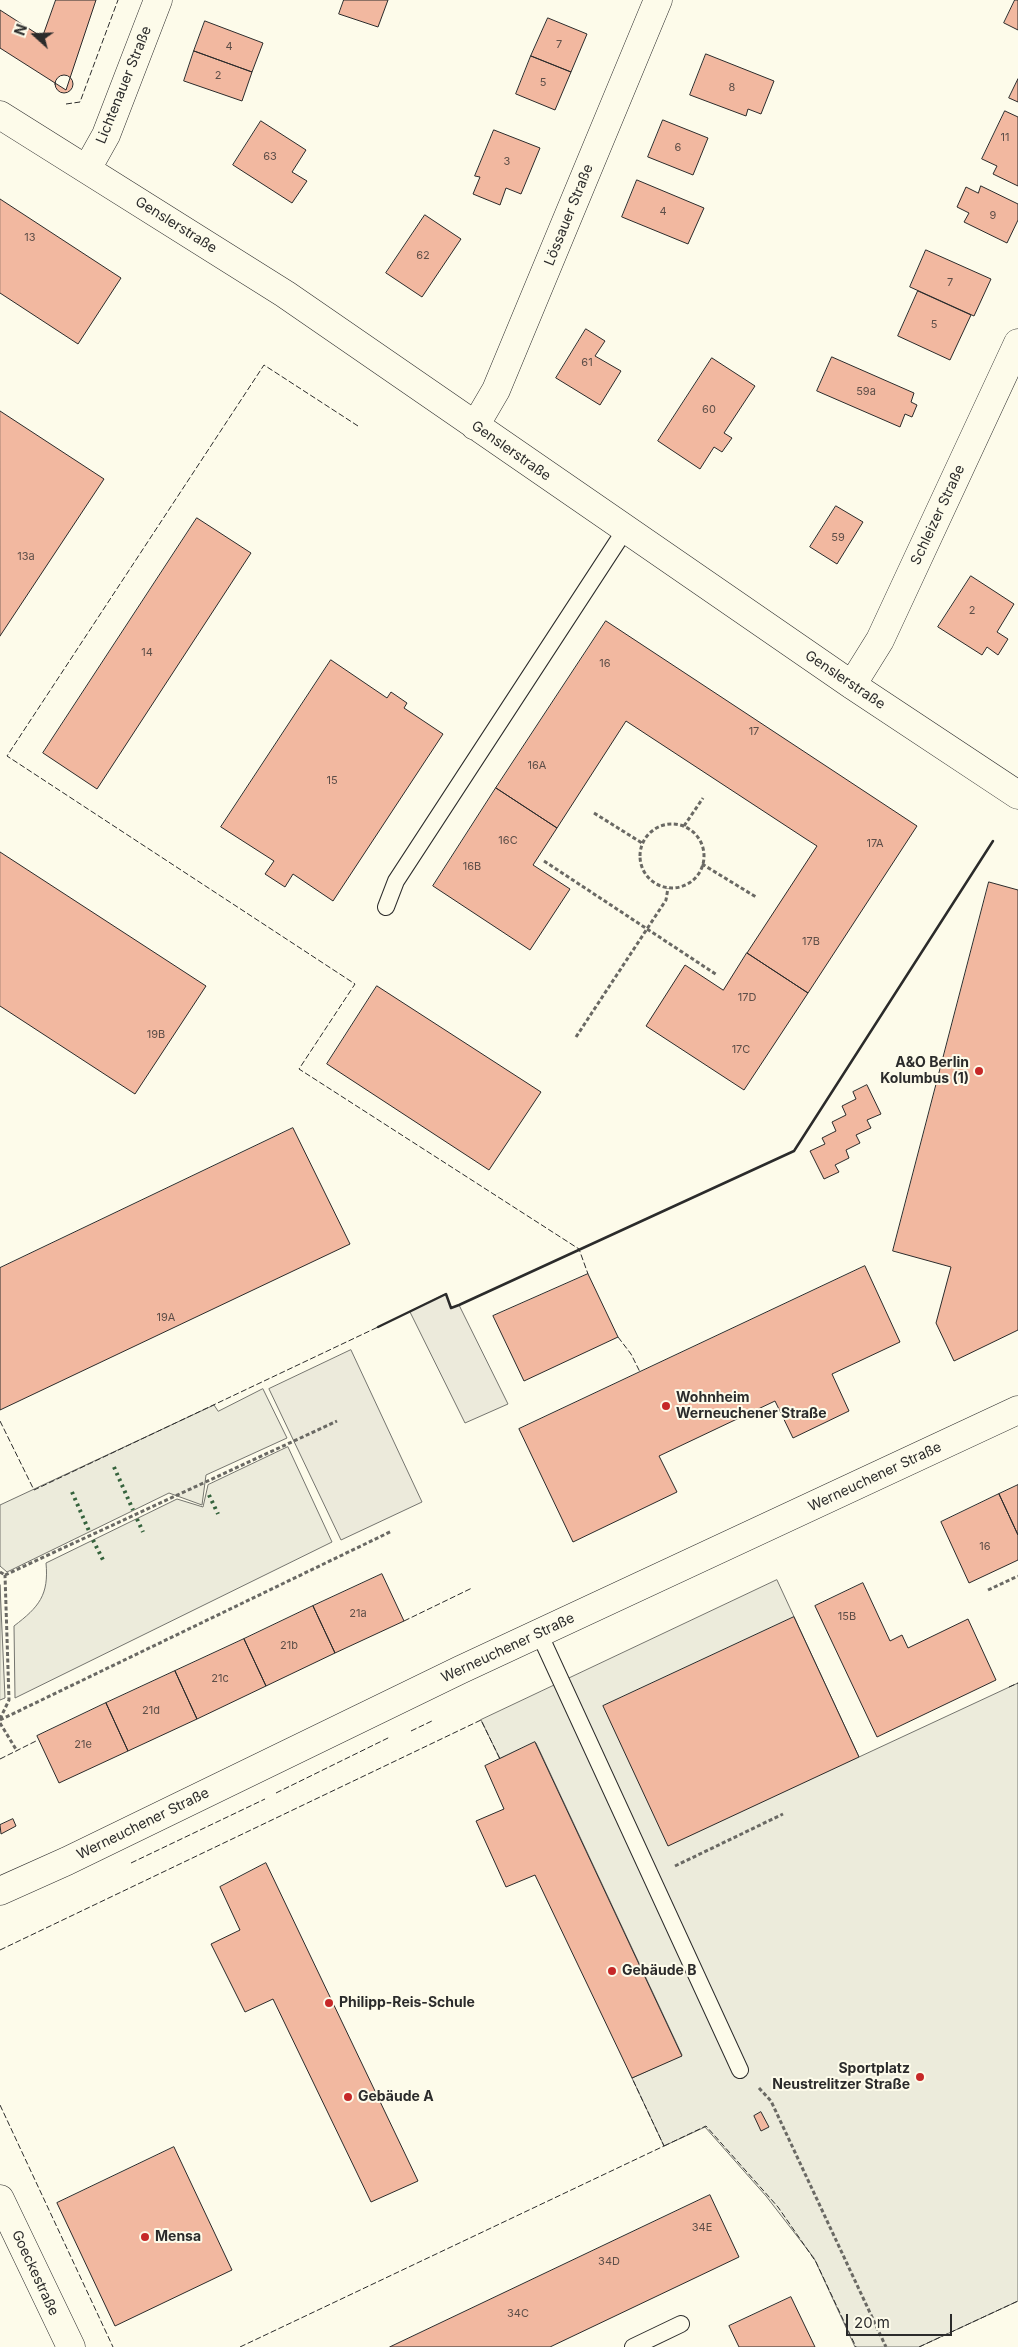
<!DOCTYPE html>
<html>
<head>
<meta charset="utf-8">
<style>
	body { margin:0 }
	#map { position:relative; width:1018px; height:2347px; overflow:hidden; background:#fdfbea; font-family:Inter,sans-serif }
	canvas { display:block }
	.north { position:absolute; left:10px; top:10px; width:50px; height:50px; -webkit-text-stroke:4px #fdfbea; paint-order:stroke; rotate:290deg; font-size:14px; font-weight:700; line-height:20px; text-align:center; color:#2b2b2b }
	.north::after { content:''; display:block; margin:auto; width:18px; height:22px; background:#2b2b2b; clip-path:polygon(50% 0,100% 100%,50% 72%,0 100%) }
	.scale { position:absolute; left:846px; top:2314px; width:106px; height:22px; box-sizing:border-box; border:2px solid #2b2b2b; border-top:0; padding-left:6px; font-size:15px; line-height:18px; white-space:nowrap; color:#2b2b2b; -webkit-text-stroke:4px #fdfbea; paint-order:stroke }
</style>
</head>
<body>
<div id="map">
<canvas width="1018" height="2347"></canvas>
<div class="north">N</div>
<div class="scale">20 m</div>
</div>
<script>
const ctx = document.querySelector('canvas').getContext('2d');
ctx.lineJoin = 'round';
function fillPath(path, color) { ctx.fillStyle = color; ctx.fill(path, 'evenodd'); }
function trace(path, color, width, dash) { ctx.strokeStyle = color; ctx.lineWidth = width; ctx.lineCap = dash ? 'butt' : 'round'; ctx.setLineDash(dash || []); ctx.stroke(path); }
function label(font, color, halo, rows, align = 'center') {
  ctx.font = font + ' Inter,sans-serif'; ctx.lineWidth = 4; ctx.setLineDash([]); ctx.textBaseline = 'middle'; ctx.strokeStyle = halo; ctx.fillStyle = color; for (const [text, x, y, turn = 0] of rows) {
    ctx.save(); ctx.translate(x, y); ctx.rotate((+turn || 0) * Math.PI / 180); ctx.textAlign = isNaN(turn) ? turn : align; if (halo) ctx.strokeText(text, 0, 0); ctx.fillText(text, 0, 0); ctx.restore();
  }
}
const green = new Path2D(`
	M263 1389 287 1438 206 1475 202 1505 169 1493 7 1572 0 1566V1505L214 1405 218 1411Z
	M288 1447 332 1542 15 1698 14 1626C39 1607 49 1595 46 1563L177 1499 203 1507 208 1485Z
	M777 1580 859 1757 1018 1683V2301L919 2347H855L814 2258 766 2196 705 2127 664 2146 632 2078 682 2055 536 1743 500 1759 481 1720Z
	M0 1585 5 1698 0 1700Z`);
fillPath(green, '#ecebdb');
trace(green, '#74746e', 1);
const parking = new Path2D(`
	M446 1294 451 1308 459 1305 508 1404 465 1423 410 1312Z
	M351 1350 422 1502 341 1540 269 1389Z`);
fillPath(parking, '#eceadb');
trace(parking, '#74746e', 1);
const building = new Path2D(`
	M56 0H96L66 90 0 48V10L42 37Z
	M344 0H388L378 27 339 14Z
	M1015 0H1018V30L1004 23Z
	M548 18 587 34 571 72 531 56Z
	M205 21 263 43 252 72 194 51Z
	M194 51 252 72 242 101 184 81Z
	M706 54 774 81 761 114 748 109 746 116 690 95Z
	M531 56 571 72 555 110 516 94Z
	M55 84a9 9 0 1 1 18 0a9 9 0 1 1-18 0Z
	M1018 79V102L1009 98Z
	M1005 111 1018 117V186L993 174 997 166 982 159Z
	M663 120 708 138 693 175 648 157Z
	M261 121 306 150 292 172 307 181 292 203 233 165Z
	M494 130 540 148 521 194 506 188 500 205 473 194 480 177 475 176Z
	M637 180 704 208 688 244 622 217Z
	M981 186 1018 204V220L1007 243 964 222 969 213 957 207 966 187 978 193Z
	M0 199 121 278 78 344 0 293Z
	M425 215 461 239 422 297 386 273Z
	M926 250 991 279 974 316 910 287Z
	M918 291 971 315 950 360 898 336Z
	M586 329 605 341 595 356 621 371 600 405 556 378Z
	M832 357 914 393 911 402 917 405 912 417 905 414 900 427 817 391Z
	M712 358 755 386 724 433 732 438 722 452 714 447 700 469 658 441Z
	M0 411 104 479 0 636Z
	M836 506 863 522 837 564 810 547Z
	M197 518 251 553 97 789 43 753Z
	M971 576 1014 604 997 632 1008 639 998 655 987 647 982 655 938 627Z
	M606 621 917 826 808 993 747 953 817 846 806 839 626 721 557 828 496 788Z
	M331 660 387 698 391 692 407 703 404 708 443 734 333 901 293 874 285 887 265 874 274 861 221 827Z
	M496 788 557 828 533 865 570 889 530 950 433 886Z
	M0 852 206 986 135 1094 0 1006Z
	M989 882 1018 890V1330L954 1361 936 1323 951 1267 893 1251Z
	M747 953 808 993 744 1090 646 1026 685 965 723 990Z
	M377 986 541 1092 489 1170 327 1064Z
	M867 1085 881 1114 867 1120 871 1128 856 1135 860 1143 846 1150 849 1158 835 1165 839 1172 824 1179 810 1151 825 1144 822 1138 836 1131 832 1122 846 1115 842 1106 856 1099 853 1092Z
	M293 1128 350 1244 0 1410V1268Z
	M865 1266 900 1342 832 1374 849 1411 793 1438 775 1401 659 1456 677 1492 573 1542 519 1429Z
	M588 1274 618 1337 524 1381 493 1316Z
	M1018 1485V1535L999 1494Z
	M999 1494 1018 1535V1560L969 1583 941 1522Z
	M382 1574 404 1621 335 1653 313 1606Z
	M863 1583 890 1641 902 1635 908 1648 968 1619 996 1680 877 1737 815 1606Z
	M313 1606 335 1653 266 1686 244 1639Z
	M794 1617 859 1757 668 1846 603 1706Z
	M244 1639 266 1686 197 1719 175 1671Z
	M175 1671 197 1719 128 1751 106 1703Z
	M106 1703 128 1751 59 1783 37 1736Z
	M535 1742 682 2056 632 2078 535 1875 506 1887 476 1821 504 1809 485 1766Z
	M13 1819 16 1826 1 1834 0 1825Z
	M266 1863 418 2181 371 2202 273 1999 245 2012 211 1944 240 1930 220 1887Z
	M761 2112 769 2127 761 2131 754 2116Z
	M174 2147 232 2270 115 2326 57 2203Z
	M710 2195 739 2257 550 2347H390Z
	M791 2297 815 2347H739L729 2326Z`);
fillPath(building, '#f2b8a0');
trace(building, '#2b2b2b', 1);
const lane = new Path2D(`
	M386 907 396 881 625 530
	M539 1633 740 2070
	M633 2347 681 2324`);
const street = new Path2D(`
	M0 115 285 294 852 685 1018 795
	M87 169 106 135 158 0
	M475 426 496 390 658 0
	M852 685 880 640 1018 343
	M0 2199 71 2347`);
const secondary = new Path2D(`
	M0 1891 67 1861 460 1670 1018 1410`);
trace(lane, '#2b2b2b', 18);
trace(street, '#2b2b2b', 29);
trace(secondary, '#2b2b2b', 29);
trace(new Path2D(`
	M594 813 642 843
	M640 856a32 32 0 1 1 64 0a32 32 0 1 1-64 0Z
	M684 826 703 798
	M544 861 717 975
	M702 864 756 897
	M576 1037 666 900 668 888
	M0 1572 5 1575
	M5 1575 337 1421
	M988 1590 1018 1576
	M0 1719 9 1700 5 1575
	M0 1720 392 1531
	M0 1723 17 1751
	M675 1866 783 1814
	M759 2088 771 2101 886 2347`), '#6a6964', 3, [4, 2.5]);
trace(lane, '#fdfbea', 16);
trace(street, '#fdfbea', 28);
trace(secondary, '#fdfbea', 28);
trace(new Path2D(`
	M114 1467 133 1510
	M72 1492 89 1531
	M209 1495 218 1514
	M137 1519 143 1532
	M93 1540 103 1560`), '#34623c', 4, [2.5, 4]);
trace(new Path2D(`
	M66 104 80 102 118 0
	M358 426 264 365 7 756 355 984 299 1069 579 1249 588 1274
	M618 1337 631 1354 640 1372
	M0 1421 34 1490 378 1327
	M404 1621 472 1588
	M1009 1687 1018 1683
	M411 1731 434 1720
	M0 1759 38 1740
	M276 1793 390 1737
	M131 1863 265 1799
	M0 1950 481 1720 500 1759
	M0 2105 113 2347
	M664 2146 706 2126 778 2207 816 2262 856 2347
	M240 2347 664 2146 632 2078
	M919 2347 1018 2301`), '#2b2b2b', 1, [6, 2.5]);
trace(new Path2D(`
	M378 1327 446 1294 451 1308 459 1305 794 1151 993 841`), '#2b2b2b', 2.5);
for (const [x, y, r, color] of [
	[979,1071,5,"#c62828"],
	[666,1406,5,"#c62828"],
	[612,1971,5,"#c62828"],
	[329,2003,5,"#c62828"],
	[920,2077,5,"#c62828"],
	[348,2097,5,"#c62828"],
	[145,2237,5,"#c62828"]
]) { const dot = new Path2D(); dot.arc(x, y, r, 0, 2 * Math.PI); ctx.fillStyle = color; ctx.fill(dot); trace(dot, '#fdfbea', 2); }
label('11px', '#5d4e48', null, [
	["7",559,45],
	["4",229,47],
	["2",218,76],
	["5",543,83],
	["8",732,88],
	["11",1005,138],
	["6",678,148],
	["63",270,157],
	["3",507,162],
	["4",663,212],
	["9",993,216],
	["13",30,238],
	["62",423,256],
	["7",950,283],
	["5",934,325],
	["61",587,363],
	["59a",866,392],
	["60",709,410],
	["59",838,538],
	["13a",26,557],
	["2",972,611],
	["14",147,653],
	["16",605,664],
	["17",754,732],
	["16A",537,766],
	["15",332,781],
	["16C",508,841],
	["17A",875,844],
	["16B",472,867],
	["17B",811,942],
	["17D",747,998],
	["19B",156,1035],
	["17C",741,1050],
	["19A",166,1318],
	["16",985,1547],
	["21a",358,1614],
	["15B",847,1617],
	["21b",289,1646],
	["21c",220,1679],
	["21d",151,1711],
	["21e",83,1745],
	["34E",702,2228],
	["34D",609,2262],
	["34C",518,2314]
]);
label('14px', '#2b2b2b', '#fdfbea', [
	["Lichtenauer Straße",124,85,-68],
	["Lössauer Straße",569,215,-68],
	["Genslerstraße",176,225,32],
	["Genslerstraße",511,451,35],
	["Schleizer Straße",938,515,-65],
	["Genslerstraße",845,680,34],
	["Werneuchener Straße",875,1477,-25],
	["Werneuchener Straße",508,1648,-25],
	["Werneuchener Straße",143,1824,-26],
	["Goeckestraße",35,2273,65]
]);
label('bold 14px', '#2b2b2b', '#fdfbea', [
	["A&O Berlin",969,1063,"right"],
	["Kolumbus (1)",969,1079,"right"],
	["Wohnheim",676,1398],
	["Werneuchener Straße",676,1414],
	["Gebäude B",622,1971],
	["Philipp-Reis-Schule",339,2003],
	["Sportplatz",910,2069,"right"],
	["Neustrelitzer Straße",910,2085,"right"],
	["Gebäude A",358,2097],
	["Mensa",155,2237]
], 'left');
</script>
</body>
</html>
